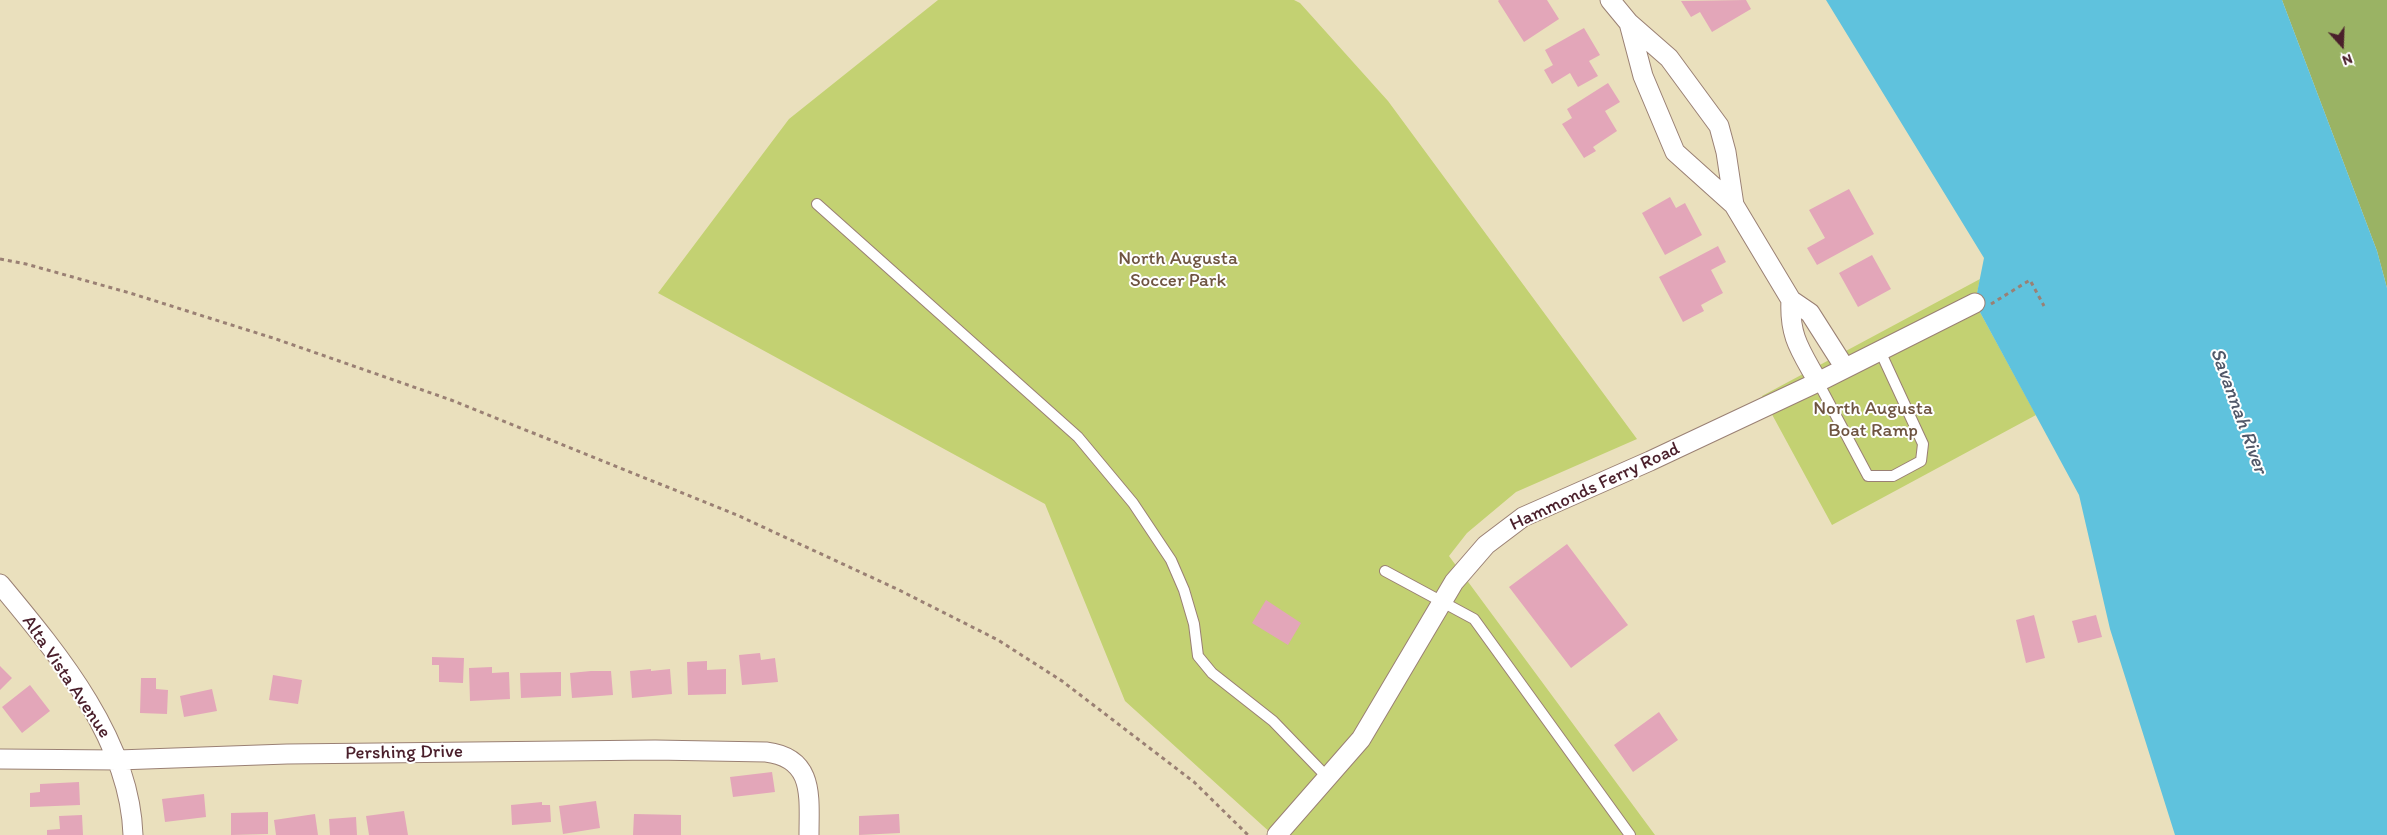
<!DOCTYPE html>
<html>
<head>
<meta charset="utf-8">
<style>
	body { margin:0 }
	#map { position:relative; width:2387px; height:835px; overflow:hidden; background:#eae0bd; font-family:Itim,sans-serif }
	canvas { display:block }
	.north { position:absolute; left:2317px; top:20px; width:50px; height:50px; -webkit-text-stroke:4px #fff; paint-order:stroke; rotate:160deg; font-size:14px; font-weight:700; line-height:20px; text-align:center; color:#4a1f2b }
	.north::after { content:''; display:block; margin:auto; width:18px; height:22px; background:#4a1f2b; clip-path:polygon(50% 0,100% 100%,50% 72%,0 100%) }
</style>
</head>
<body>
<div id="map">
<canvas width="2387" height="835"></canvas>
<div class="north">N</div>
</div>
<script>
const ctx = document.querySelector('canvas').getContext('2d');
ctx.lineJoin = 'round';
function fillPath(path, color) { ctx.fillStyle = color; ctx.fill(path, 'evenodd'); }
function trace(path, color, width, dash) { ctx.strokeStyle = color; ctx.lineWidth = width; ctx.lineCap = dash ? 'butt' : 'round'; ctx.setLineDash(dash || []); ctx.stroke(path); }
function label(font, color, halo, rows, align = 'center') {
  ctx.font = font + ' Itim,sans-serif'; ctx.lineWidth = 4; ctx.setLineDash([]); ctx.textBaseline = 'middle'; ctx.strokeStyle = halo; ctx.fillStyle = color; for (const [text, x, y, turn = 0] of rows) {
    ctx.save(); ctx.translate(x, y); ctx.rotate((+turn || 0) * Math.PI / 180); ctx.textAlign = isNaN(turn) ? turn : align; if (halo) ctx.strokeText(text, 0, 0); ctx.fillText(text, 0, 0); ctx.restore();
  }
}
fillPath(new Path2D(`
	M938 0H1294L1300 3 1388 101 1637 439 1516 492 1467 533 1449 556 1655 835H1273L1125 701 1045 504 658 293 789 119Z
	M1980 279 1975 303 2036 415 1832 525 1762 396Z`), '#c3d172');
fillPath(new Path2D(`
	M2282 0H2387V288L2377 251Z`), '#9ab364');
fillPath(new Path2D(`
	M1826 0H2282L2377 251 2387 288V835H2175L2110 629 2079 495 1975 303 1984 258Z`), '#5fc2dd');
fillPath(new Path2D(`
	M1499 0H1547L1559 19 1524 42 1498 1Z
	M1746 0 1751 9 1712 32 1700 12 1691 17 1681 1Z
	M1584 28 1600 55 1589 61 1598 76 1578 87 1570 73 1552 84 1544 70 1553 65 1545 50Z
	M1608 83 1620 102 1605 111 1617 131 1593 147 1596 151 1584 158 1562 124 1572 118 1567 109Z
	M1849 189 1874 234 1817 265 1807 248 1825 238 1809 210Z
	M1670 197 1676 208 1685 203 1702 235 1665 255 1642 213Z
	M1718 246 1726 262 1711 270 1723 293 1701 305 1704 311 1683 322 1659 277Z
	M1872 255 1891 289 1858 307 1839 273Z
	M1567 544 1628 625 1571 668 1509 587Z
	M1266 600 1301 623 1288 645 1252 623Z
	M2034 615 2045 658 2026 663 2016 620Z
	M2096 615 2102 637 2078 643 2072 621Z
	M760 653 761 660 775 658 778 682 742 685 739 655Z
	M432 657 464 658 463 683 439 682V665H432Z
	M707 661V670L726 669V694L688 695 687 662Z
	M0 666 12 678 0 690Z
	M492 667V673L509 672 510 699 470 701 469 668Z
	M651 669V671L670 669 672 694 632 698 630 671Z
	M591 671H611L613 695 572 698 570 673Z
	M561 672V696L521 698 520 673Z
	M273 675 302 680 298 704 269 700Z
	M141 678H156V689L168 690 167 714 140 713Z
	M30 685 50 711 22 733 2 707Z
	M212 689 217 711 184 717 180 696Z
	M1659 712 1678 740 1633 772 1614 745Z
	M772 772 775 792 733 797 730 777Z
	M79 782 80 805 30 807V793L40 792V784Z
	M204 794 206 817 165 822 162 799Z
	M596 801 600 828 563 834 559 806Z
	M542 802V805H550L551 822 512 825 511 805Z
	M404 811 408 835H369L366 816Z
	M268 812V834L231 835V813Z
	M315 814 318 835H276L274 820Z
	M634 814 681 815V835H633Z
	M899 814 900 833 859 835V816Z
	M82 815 83 835H47V830L60 829 59 816Z
	M356 817 357 835H330L329 819Z`), '#e3a6b9');
const lane = new Path2D(`
	M817 204 1078 437 1133 503 1171 560 1184 590 1194 624 1198 656 1212 673 1273 721 1328 778
	M1818 382 1868 476H1893L1921 461 1923 444 1880 351
	M1385 571 1474 619 1630 835`);
const street = new Path2D(`
	M1610 0 1629 23 1669 58 1719 126 1726 152 1734 205
	M1629 23 1643 76 1675 152 1734 205 1791 300 1810 313 1845 368
	M1791 300C1789 337 1801 351 1818 382
	M0 584C59 655 130 740 133 835
	M0 759 118 760 287 754 655 750 766 752C815 758 809 797 809 835
	M1277 835 1361 739 1454 582 1486 545 1523 517 1650 461 1818 382 1975 303`);
trace(lane, '#9a8074', 12);
trace(street, '#9a8074', 21);
trace(new Path2D(`
	M0 259 26 264 130 293 276 339 451 400 737 515 899 590 998 640 1062 681 1194 782 1248 835
	M1991 304 2030 280 2044 306`), '#9a8074', 3, [4, 4]);
trace(lane, '#fff', 10);
trace(street, '#fff', 19);
label('19px', '#6e5440', '#fff', [
	["North Augusta",1178,259],
	["Soccer Park",1178,281],
	["North Augusta",1873,409],
	["Boat Ramp",1873,431]
]);
label('19px', '#4a1f2b', '#fff', [
	["Hammonds Ferry Road",1595,487,-25],
	["Alta Vista Avenue",66,677,56],
	["Pershing Drive",404,753,-1]
]);
label('italic 20px', '#515869', '#fff', [
	["Savannah River",2238,411,70]
]);
</script>
</body>
</html>
